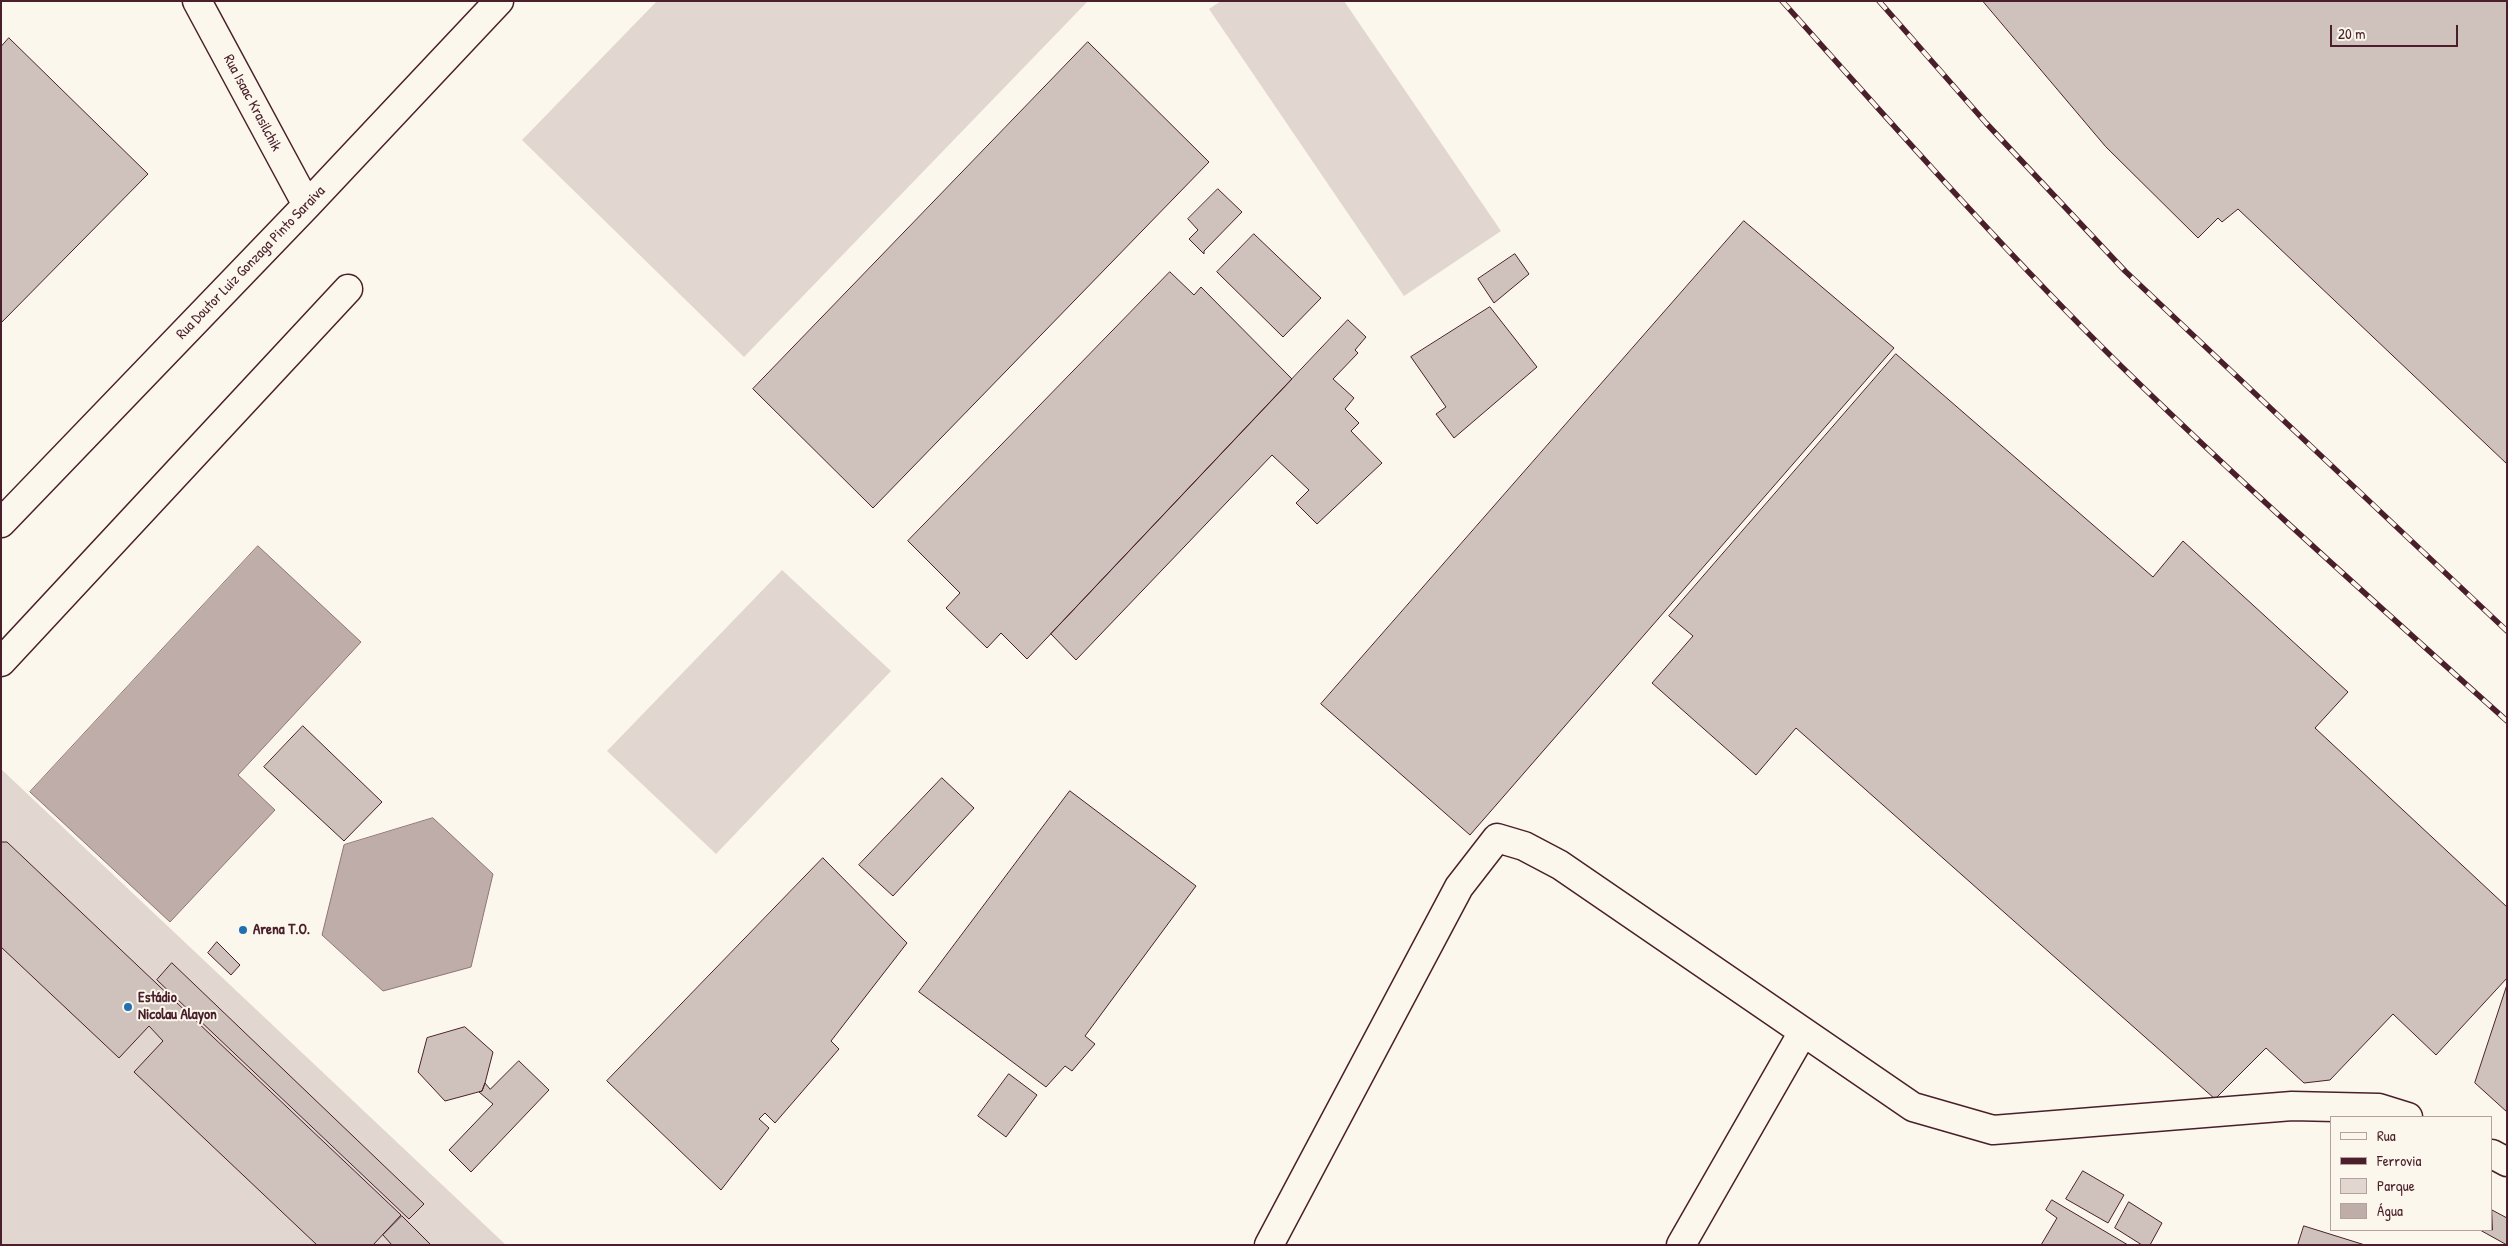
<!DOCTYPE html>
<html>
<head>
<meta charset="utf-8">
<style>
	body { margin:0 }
	#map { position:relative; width:2508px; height:1246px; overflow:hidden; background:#fbf7ec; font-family:"Patrick Hand",sans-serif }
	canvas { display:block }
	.frame { position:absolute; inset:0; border:2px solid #4a1f2b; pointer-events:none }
	.legend { position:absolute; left:2330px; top:1116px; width:162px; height:115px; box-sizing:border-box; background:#fbf7ec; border:1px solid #b4a19f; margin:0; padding:6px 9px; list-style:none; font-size:15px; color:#4a1f2b }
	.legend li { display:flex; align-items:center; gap:10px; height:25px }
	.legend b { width:25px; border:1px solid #b4a19f }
	.scale { position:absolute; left:2330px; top:25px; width:128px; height:22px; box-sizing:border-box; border:2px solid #4a1f2b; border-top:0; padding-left:6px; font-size:15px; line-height:18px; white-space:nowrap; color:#4a1f2b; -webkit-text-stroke:4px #fbf7ec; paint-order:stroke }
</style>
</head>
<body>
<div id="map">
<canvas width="2508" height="1246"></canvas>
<div class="frame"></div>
<ul class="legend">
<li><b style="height:6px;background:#fbf7ec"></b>Rua</li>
<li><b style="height:6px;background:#4a1f2b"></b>Ferrovia</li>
<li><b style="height:14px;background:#e2d7d0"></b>Parque</li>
<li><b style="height:14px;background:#bfadaa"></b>Água</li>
</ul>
<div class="scale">20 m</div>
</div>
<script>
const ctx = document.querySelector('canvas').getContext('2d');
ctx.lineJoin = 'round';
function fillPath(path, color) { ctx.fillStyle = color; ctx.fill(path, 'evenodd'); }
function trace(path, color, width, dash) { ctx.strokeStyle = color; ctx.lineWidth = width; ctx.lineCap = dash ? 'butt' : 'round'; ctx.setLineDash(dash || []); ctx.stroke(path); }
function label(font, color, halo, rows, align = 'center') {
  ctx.font = font + ' "Patrick Hand",sans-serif'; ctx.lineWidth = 4; ctx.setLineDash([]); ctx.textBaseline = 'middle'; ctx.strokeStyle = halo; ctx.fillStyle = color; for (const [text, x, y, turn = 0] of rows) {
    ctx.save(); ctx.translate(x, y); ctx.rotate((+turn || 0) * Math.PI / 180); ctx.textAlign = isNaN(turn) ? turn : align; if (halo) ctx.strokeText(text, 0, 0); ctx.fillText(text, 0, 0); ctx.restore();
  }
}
fillPath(new Path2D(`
	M657 1H1088L744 357 522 140Z
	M1221 1H1344L1501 231 1404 296 1209 9Z
	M782 570 891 671 716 854 607 751Z
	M1 769 506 1245H1Z`), '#e2d7d0');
const water = new Path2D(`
	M258 546 361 642 238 775 275 810 170 922 30 792Z
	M433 818 493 874 471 967 383 991 322 935 344 845Z`);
fillPath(water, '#bfadaa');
trace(water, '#907477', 1);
const building = new Path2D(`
	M1983 1H2507V464L2238 209 2222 222 2218 218 2198 238 2106 147Z
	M9 38 148 174 1 323V47Z
	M1088 42 1209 162 873 508 753 389Z
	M1218 189 1242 212 1204 251V254L1189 239 1198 230 1188 219Z
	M1744 221 1894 348 1470 835 1321 704Z
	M1254 234 1321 298 1283 337 1217 272Z
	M1515 254 1529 274 1494 303 1478 279Z
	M1170 272 1194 295 1201 287 1292 379 1027 659 1001 633 987 648 946 608 960 593 908 541Z
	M1490 307 1537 367 1454 438 1436 414 1446 407 1411 357Z
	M1348 320 1366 337 1355 350 1358 353 1333 379 1354 398 1345 409 1359 423 1351 431 1382 463 1317 524 1296 503 1309 490 1272 455 1076 660 1051 634Z
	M1896 354 2153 577 2183 541 2348 692 2315 728 2507 907V978L2436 1055 2393 1014 2330 1080 2304 1083 2266 1048 2215 1099 1796 728 1756 775 1652 683 1693 636 1669 616Z
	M303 726 382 802 344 841 264 767Z
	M942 778 974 808 893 896 859 865Z
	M1070 791 1196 886 1085 1036 1095 1044 1072 1071 1065 1066 1046 1087 919 992Z
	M1 842H7L401 1215 373 1245H317L134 1072 163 1041 149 1026 119 1058 1 947Z
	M823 858 907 943 831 1041 839 1049 775 1123 765 1113 759 1119 769 1128 721 1190 607 1081Z
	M217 942 240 965 231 975 208 953Z
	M172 963 424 1204 409 1219 157 980Z
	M2507 985V1112L2475 1083Z
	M465 1027 493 1052 485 1083 482 1091 445 1101 418 1072 427 1038Z
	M519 1061 549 1090 471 1172 449 1150 493 1104 479 1092 482 1091 485 1083 490 1089Z
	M1009 1074 1037 1095 1006 1137 978 1116Z
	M2083 1171 2124 1195 2108 1223 2066 1199Z
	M2052 1200 2128 1245H2041L2057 1218 2046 1210Z
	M2129 1202 2162 1223 2150 1245H2142L2115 1228Z
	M2492 1210 2507 1218V1245L2480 1230H2492Z
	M402 1216 431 1245H392L383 1235Z
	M2304 1226 2365 1245H2298Z`);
fillPath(building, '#cfc2bc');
trace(building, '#4a1f2b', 1);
const minor = new Path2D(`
	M197 1 307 205
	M1 523 307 205 499 1
	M1 662 348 289
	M2492 1154 2507 1162
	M1269 1245 1459 887 1497 838 1524 846 1560 865 1913 1107 1993 1130 2292 1106 2379 1108 2408 1117
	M1681 1245 1803 1032`);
trace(minor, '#4a1f2b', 31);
trace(minor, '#fbf7ec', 28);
const rail = new Path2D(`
	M1782 1C1893 125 2003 250 2121 366 2246 488 2377 604 2507 721
	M1879 1 1986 123 2125 271 2507 631`);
trace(rail, '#4a1f2b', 5.5);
trace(rail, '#fbf7ec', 4, [11]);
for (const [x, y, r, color] of [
	[243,930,5,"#1f6fb2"],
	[128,1007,5,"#1f6fb2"]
]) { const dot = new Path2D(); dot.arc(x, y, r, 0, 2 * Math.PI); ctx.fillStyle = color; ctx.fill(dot); trace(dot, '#fbf7ec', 2); }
label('15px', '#4a1f2b', '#fbf7ec', [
	["Rua Isaac Krasilchik",252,103,62],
	["Rua Doutor Luiz Gonzaga Pinto Saraiva",251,263,-46]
]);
label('bold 15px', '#4a1f2b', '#fbf7ec', [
	["Arena T.O.",253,930],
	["Estádio",138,998],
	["Nicolau Alayon",138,1015]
], 'left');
</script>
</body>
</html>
